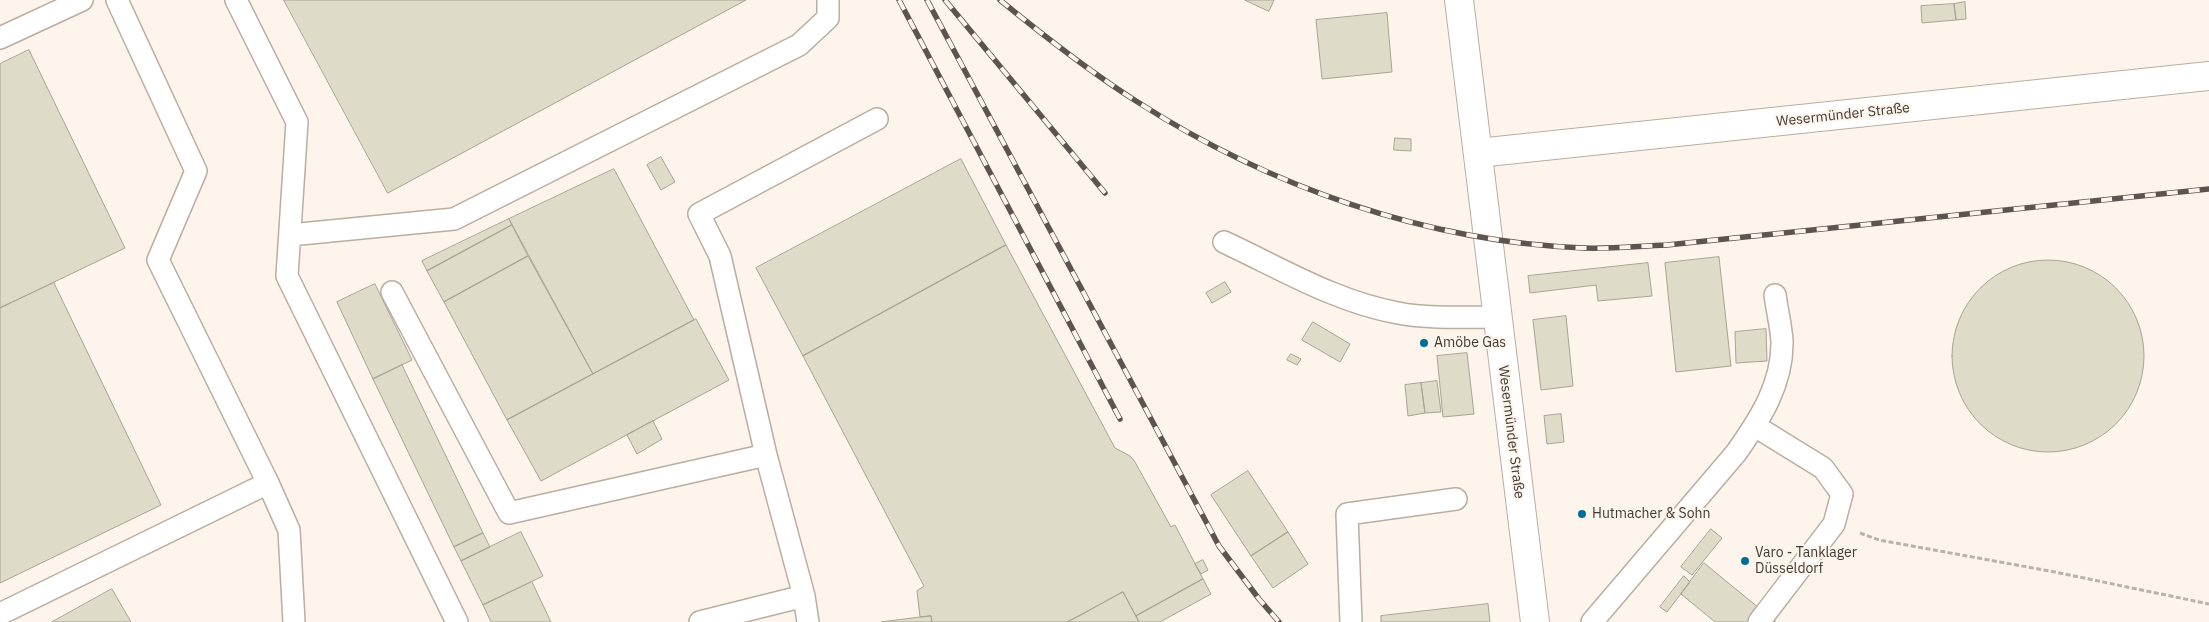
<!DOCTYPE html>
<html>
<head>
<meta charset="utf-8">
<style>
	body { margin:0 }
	canvas { display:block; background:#fdf4eb }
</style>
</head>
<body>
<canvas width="2209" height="622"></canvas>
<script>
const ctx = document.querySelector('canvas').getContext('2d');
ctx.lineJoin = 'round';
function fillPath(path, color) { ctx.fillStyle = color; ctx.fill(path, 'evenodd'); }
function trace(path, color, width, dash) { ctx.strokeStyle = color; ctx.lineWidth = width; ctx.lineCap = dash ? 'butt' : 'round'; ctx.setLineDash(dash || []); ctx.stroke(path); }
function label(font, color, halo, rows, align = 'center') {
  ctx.font = font + ' "IBM Plex Sans",sans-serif'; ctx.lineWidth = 4; ctx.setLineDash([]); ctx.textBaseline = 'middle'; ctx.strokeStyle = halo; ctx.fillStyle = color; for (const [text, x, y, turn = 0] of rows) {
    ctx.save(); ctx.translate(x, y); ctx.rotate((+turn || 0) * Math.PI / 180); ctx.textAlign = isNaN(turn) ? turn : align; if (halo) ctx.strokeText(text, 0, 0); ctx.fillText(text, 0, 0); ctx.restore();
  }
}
const building = new Path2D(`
	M284 0H746L388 193Z
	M1245 0H1274L1269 11Z
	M1965 2 1966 19 1956 20 1954 4Z
	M1954 4 1956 20 1922 23 1921 6Z
	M1387 13 1392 72 1322 79 1316 20Z
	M29 50 125 248 0 308V64Z
	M1395 138 1411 139V151L1394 150Z
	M661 157 675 182 661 190 647 165Z
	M961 159 1006 245 803 356 756 268Z
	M614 169 694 320 593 374 509 219Z
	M509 219 512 225 427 271 422 261Z
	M512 225 528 256 444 302 427 271Z
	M1006 245 1115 448 1130 456 1135 462 1171 527 1175 525 1203 579 1136 616 1123 592 1067 622H932L931 616 920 617 917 591 924 586 803 356Z
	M528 256 593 374 507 420 444 302Z
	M1719 257 1731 366 1676 372 1665 263Z
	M1952 356a96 96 0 1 1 192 0a96 96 0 1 1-192 0Z
	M1648 263 1652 296 1598 301 1596 285 1530 293 1528 276Z
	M1225 282 1231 292 1212 303 1206 293Z
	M54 283 161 505 0 583V308Z
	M375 284 412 360 373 379 337 302Z
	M1566 316 1573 386 1541 390 1533 320Z
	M696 319 729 380 541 481 507 420Z
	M1313 322 1350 344 1340 362 1302 340Z
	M1766 329 1767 361 1736 363 1735 332Z
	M1467 353 1474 414 1443 417 1437 356Z
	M1291 354 1301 359 1297 365 1287 360Z
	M402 365 483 533 454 547 373 379Z
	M1437 381 1441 412 1425 413 1421 383Z
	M1421 383 1425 413 1408 416 1405 385Z
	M1561 414 1564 442 1547 444 1544 416Z
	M653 421 662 439 637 454 627 435Z
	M1248 471 1288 532 1251 556 1211 495Z
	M1711 529 1722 538 1692 575 1681 567Z
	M521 532 543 576 483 605 461 561Z
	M1288 532 1308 564 1273 588 1251 556Z
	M483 533 490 547 461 561 454 547Z
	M1203 560 1208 570 1201 574 1195 564Z
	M1704 563 1776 622H1715L1681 594Z
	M1684 576 1690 582 1667 612 1660 607Z
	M1203 579 1211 594 1160 622H1139L1136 616Z
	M532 582 551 622H491L483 605Z
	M112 589 131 622H52Z
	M1123 592 1139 622H1067L1081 615Z
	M1488 604 1490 622H1381V616Z
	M931 616 932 622H881L920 617Z`);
fillPath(building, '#dedcc9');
trace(building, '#a6a492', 1);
const service = new Path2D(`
	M117 0 196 171 158 260 268 483 289 530 294 622
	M236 0 297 122 287 276 457 622
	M0 38 82 0
	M290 235 454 219 799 45 828 18V0
	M1224 242C1280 268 1336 302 1398 313 1428 319 1466 317 1497 317
	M392 292 509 513 766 455
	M1755 426 1823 468 1842 494 1834 524 1759 622
	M0 614 268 483
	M700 622 804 596
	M808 622 804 596 766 455 720 256 699 214 877 119
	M1351 622 1347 514 1456 499
	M1592 622 1736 453C1760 419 1783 384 1782 341 1781 326 1777 310 1775 295`);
const minor = new Path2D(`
	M1459 0 1535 622
	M1478 153 2209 76`);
trace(service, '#bbad9f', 24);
trace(minor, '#bbad9f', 30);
trace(new Path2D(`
	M1860 533 1879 540 2055 572 2209 604`), '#bab2aa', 3, [5, 2.5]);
trace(service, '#fff', 21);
trace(minor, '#fff', 28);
const rail = new Path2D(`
	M899 0 1120 419
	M927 0 1219 546 1259 599 1279 622
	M945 0 1105 193
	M1000 0C1044 36 1089 71 1136 101 1268 186 1426 242 1584 248 1611 249 1639 246 1667 245L2209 189`);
trace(rail, '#5c554f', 5.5);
trace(rail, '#fdf4eb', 4, [11]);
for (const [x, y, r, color] of [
	[1424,343,5,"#036d9a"],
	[1582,514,5,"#036d9a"],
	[1745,561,5,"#036d9a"]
]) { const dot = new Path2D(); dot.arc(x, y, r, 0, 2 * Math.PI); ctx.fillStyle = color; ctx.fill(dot); trace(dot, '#fdf4eb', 2); }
label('14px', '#403a34', '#fdf4eb', [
	["Wesermünder Straße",1843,115,-6],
	["Wesermünder Straße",1511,432,83]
]);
label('14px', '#403a34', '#fdf4eb', [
	["Amöbe Gas",1434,343],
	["Hutmacher & Sohn",1592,514],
	["Varo - Tanklager",1755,553],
	["Düsseldorf",1755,569]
], 'left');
</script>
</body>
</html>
